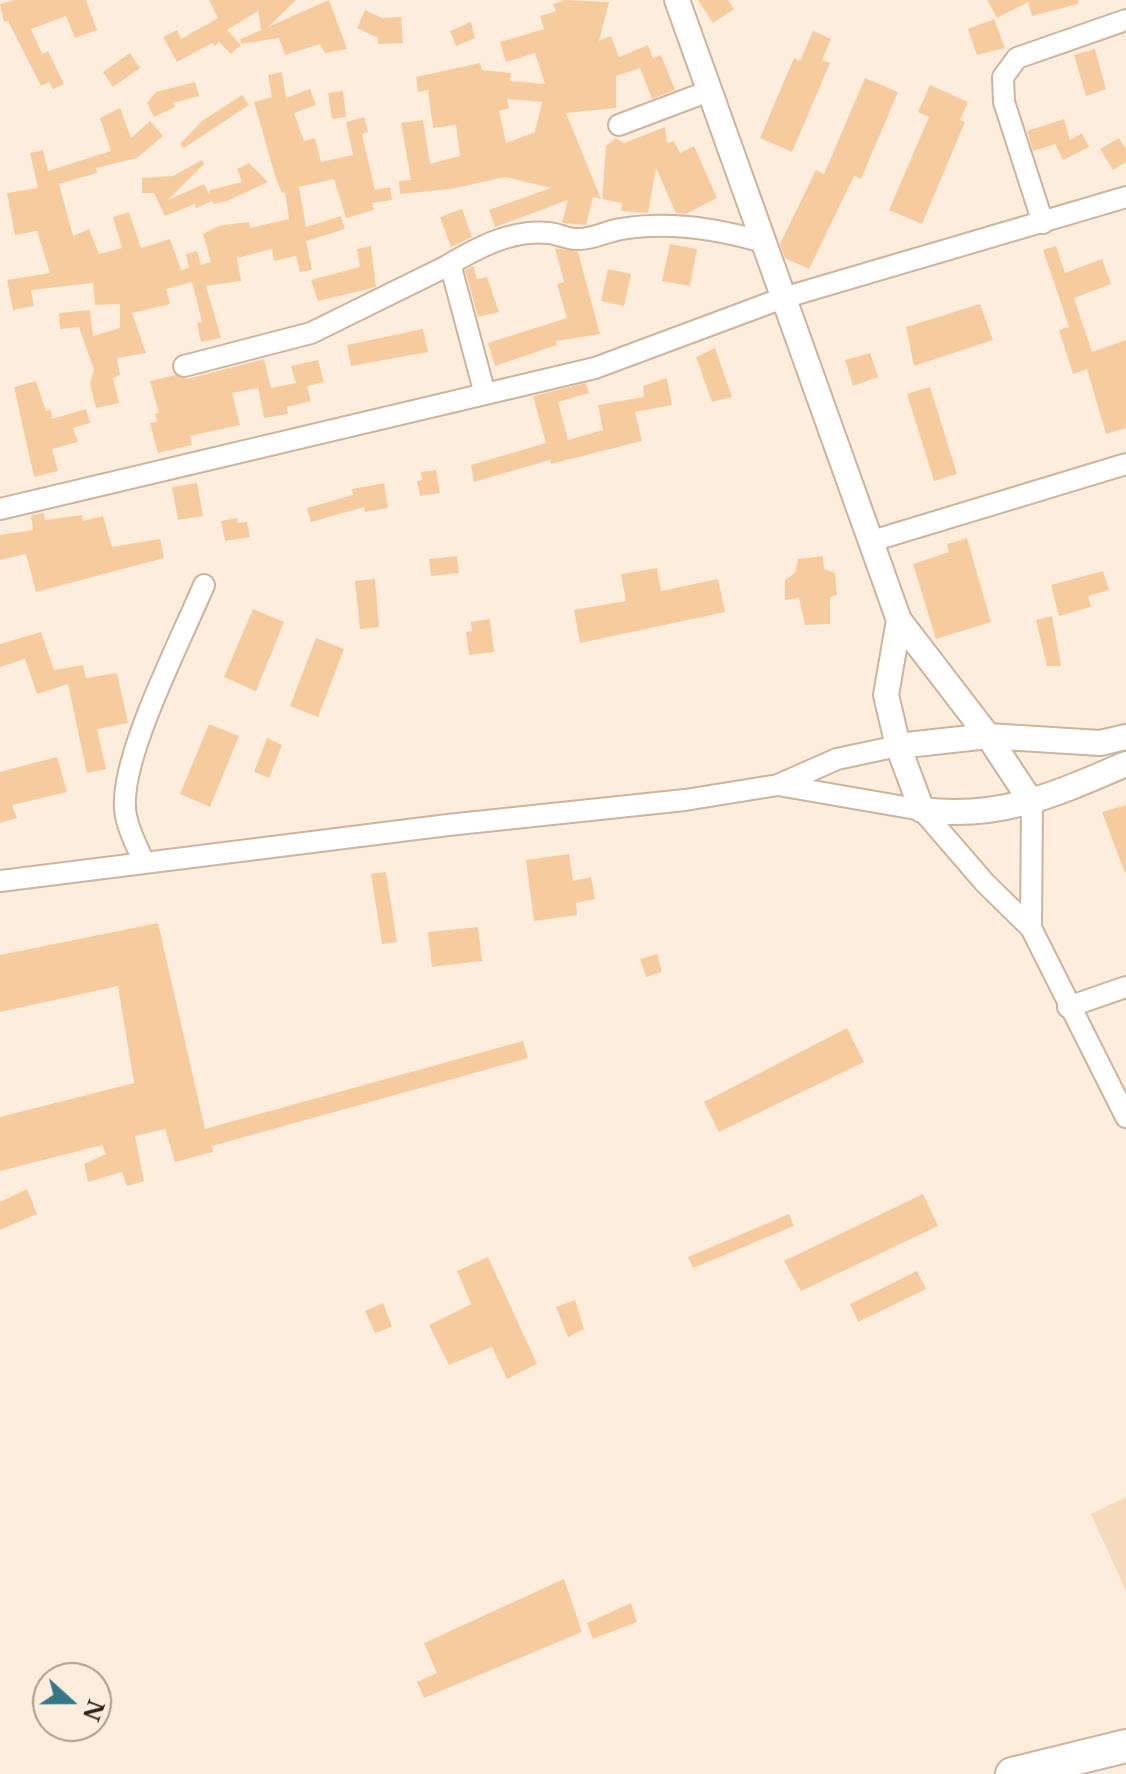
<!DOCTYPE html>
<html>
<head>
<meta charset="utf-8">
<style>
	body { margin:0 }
	#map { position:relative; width:1126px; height:1774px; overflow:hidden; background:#fdeddd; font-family:"Libre Baskerville",serif }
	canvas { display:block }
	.north { position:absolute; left:32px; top:1662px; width:80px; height:80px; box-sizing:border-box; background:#fdeddd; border:2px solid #a99c8e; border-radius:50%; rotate:111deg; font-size:22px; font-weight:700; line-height:32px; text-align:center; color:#2b2218 }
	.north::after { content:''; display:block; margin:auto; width:28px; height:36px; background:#347788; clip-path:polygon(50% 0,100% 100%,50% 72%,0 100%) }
</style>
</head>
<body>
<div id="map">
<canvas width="1126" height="1774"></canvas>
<div class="north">N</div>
</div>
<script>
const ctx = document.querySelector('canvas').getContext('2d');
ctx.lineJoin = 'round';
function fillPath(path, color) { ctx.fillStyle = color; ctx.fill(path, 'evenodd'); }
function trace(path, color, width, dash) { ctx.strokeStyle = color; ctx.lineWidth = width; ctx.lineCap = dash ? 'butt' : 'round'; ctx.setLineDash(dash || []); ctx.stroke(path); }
fillPath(new Path2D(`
	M1126 1497V1591L1091 1514Z`), '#f6dabc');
fillPath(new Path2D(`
	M14 0H86L97 30 75 38 66 16 31 29 42 54 48 51 64 84 53 89 49 82 41 86 8 21 4 22 0 4Z
	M209 0H296L268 27 329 0 347 49 325 53 320 44 285 55 279 38 241 44 240 39 261 30 258 11 227 30 241 45 231 54 219 42 215 46 212 43 177 62 163 37 177 30 181 39 218 18Z
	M565 0 609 2 599 41 611 36 619 57 648 45 653 58 661 55 675 90 652 99 640 68 616 76V108L566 113 601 199 593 197 586 225 562 223 568 200 495 227 489 210 551 188 505 177 451 189 400 194 399 181 411 180 401 123 423 120 430 164 460 156 456 125 433 128 428 90 418 92 416 77 480 63 482 70 511 73 510 81 545 84 535 53 506 62 500 42 544 29 540 16 556 11 553 4ZM507 99 542 102 535 132 506 143 499 111 509 108Z
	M698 0H728L734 9 713 23Z
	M987 0H1078V4L1032 16 1028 2 997 18Z
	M365 10 382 18 401 17 403 43 378 44V38L357 28Z
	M994 19 1005 48 977 55 968 29Z
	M471 22 475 38 456 46 450 31Z
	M813 31 831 39 822 60 830 63 792 152 760 138 794 58 800 61Z
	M1095 49 1106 89 1086 96 1074 55Z
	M130 53 140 68 113 87 103 72Z
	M282 72 286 98 310 89 316 105 294 113 304 141 315 138 321 162 353 155 346 122 364 117 368 132 362 134 375 190 390 187 392 200 372 203 374 210 346 218 334 179 299 187 306 227 341 216 345 229 306 241 312 270 300 272 296 256 274 261 272 249 237 258 241 281 206 286 221 338 201 342 197 323 202 322 192 282 166 289 170 304 132 313 146 353 117 358 120 375 113 378 119 403 96 408 90 384 94 370 79 327 60 329 59 313 90 310 93 336 120 328V304L95 305 93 283 31 290 34 306 13 310 7 280 50 273 37 231 15 235 7 193 38 188 30 153 43 150 48 171 111 151 100 118 120 108 131 138 150 121 163 136 137 158 96 168 97 173 59 184 73 236 89 229 99 254 122 248 113 217 129 212 141 248 170 239 181 270 189 268 186 254 197 251 201 265 211 262 203 234 218 226 249 222 250 228 289 219 285 192 282 193 276 179 254 102 272 97 268 75Z
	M865 78 898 92 861 179 854 176 809 269 785 258 780 244 816 170 824 174Z
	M195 82 199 96 173 103 175 107 154 117 147 103 156 92Z
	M930 85 968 102 960 120 965 122 922 224 889 210 929 117 918 112Z
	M343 91 346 117 332 119 328 93Z
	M242 95 249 105 184 148 180 144 202 121Z
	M1064 119 1070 140 1082 133 1089 147 1063 160 1055 144 1033 151 1027 131Z
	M665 127 667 143 674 141 680 153 694 146 717 198 686 214 676 213 656 168 648 213 621 211 622 203 602 199 606 146 616 138 624 143Z
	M1119 138 1126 149V162L1113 170 1100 149Z
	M202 160 204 164 168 200 204 184 210 195V190L242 182 237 169 249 163 268 182 227 201 213 204 212 201 196 208 195 204 165 216 154 193H142V178L173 176Z
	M462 209 472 237 451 247 440 217Z
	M670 244 697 249 690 286 662 281Z
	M371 246 376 287 318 301 311 280 360 267 357 249Z
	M1056 246 1065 273 1102 259 1111 284 1074 298 1092 352 1126 340V428L1106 434 1087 369 1073 374 1059 330 1069 327 1043 250Z
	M555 248 578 252 600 334 556 341 557 345 495 366 488 343 567 318 557 284 564 282Z
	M473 266 477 279 487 277 499 312 478 317 465 270Z
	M608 269 631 274 624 306 601 301Z
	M980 304 993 340 914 366 906 327Z
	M423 329 428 352 351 366 347 345Z
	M715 348 732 397 712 402 696 357Z
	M870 353 878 377 853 386 845 360Z
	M264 359 271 388 296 383 291 366 318 360 324 382 307 386 311 401 287 407 288 414 264 418 258 388 232 393 240 425 190 436 192 445 158 453 150 423 157 422 155 414 159 413 150 381 175 375 187 379Z
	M667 378 672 405 635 412 642 441 551 464 550 460 474 482 471 465 546 443 533 396 586 383 589 393 558 402 568 440 603 430 598 405 644 397 643 386Z
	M36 381 46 411 51 410 52 419 86 409 90 423 73 428 78 442 52 449 58 471 34 477 14 387Z
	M930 387 957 474 934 481 907 394Z
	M436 470 440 493 420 496 417 481 422 480 421 472Z
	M197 483 203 516 178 520 172 487Z
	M384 483 388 508 365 512 364 507 311 522 307 508 353 495 352 489Z
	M44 513 45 520 82 515 83 521 103 516 112 547 160 539 164 558 36 592 26 554 0 560V535L33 530 31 515Z
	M237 518 238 523 247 522 250 537 225 541 221 521Z
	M967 538 991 622 936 639 913 564 949 552 947 544Z
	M457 556 459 573 431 576 429 559Z
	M823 556 824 569 835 573 837 595 830 597V624L805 625 799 598 785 600V580L795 573 798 559Z
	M657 568 661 591 718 579 725 612 580 643 574 610 626 601 621 574Z
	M1103 571 1109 590 1088 596 1091 607 1059 616 1051 585Z
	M375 579 379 627 360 629 355 581Z
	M253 609 284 622 256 691 224 677Z
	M1052 616 1061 666H1047L1036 620Z
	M490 619 494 652 469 655 466 632 472 631 471 622Z
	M41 632 54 670 83 665 86 678 117 673 128 723 97 729 106 769 87 773 68 684 37 694 25 659 0 667V644Z
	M316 638 344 649 318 717 290 706Z
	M209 724 239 736 210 807 180 794Z
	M267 738 282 745 269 778 254 772Z
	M57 757 67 792 12 805 17 818 0 823V772Z
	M1126 805V872L1125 873 1102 812Z
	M569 854 573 881 591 877 595 899 576 903 577 915 534 921 526 860Z
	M386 872 397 942 382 944 371 874Z
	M158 923 205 1129 523 1041 528 1058 212 1146 213 1152 175 1162 165 1129 135 1136 144 1181 127 1186 122 1172 88 1182 84 1164 106 1154 102 1145 0 1171V1117L134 1083 118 986 0 1012V955Z
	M478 927 482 961 432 967 428 932Z
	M657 954 662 972 646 977 640 959Z
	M847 1028 864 1062 719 1132 704 1102Z
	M27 1189 37 1214 0 1230V1202Z
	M923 1194 938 1226 801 1291 784 1261Z
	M789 1214 794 1226 693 1268 688 1257Z
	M488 1257 537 1364 507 1379 492 1347 449 1365 429 1325 471 1304 457 1271Z
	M917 1271 926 1289 858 1322 850 1304Z
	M575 1300 584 1329 568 1337 556 1307Z
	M383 1303 392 1327 375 1333 365 1311Z
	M564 1579 582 1632 424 1698 417 1682 437 1673 424 1643Z
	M631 1603 637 1622 593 1639 587 1623Z`), '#f6cc9e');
const minor = new Path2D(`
	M619 125 709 91
	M1043 223 1004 102 1003 77 1017 58 1126 20
	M445 267C477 248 511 229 549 233 559 234 569 240 579 239 594 239 607 231 621 229 667 221 719 229 763 242
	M184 366 311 333 445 267 452 271 485 394
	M0 509 595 368 783 298 1126 197
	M872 541 1126 464
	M778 785 922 810 985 883 1031 928 1126 1117
	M144 863C136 843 123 822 125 799 127 744 181 640 204 585
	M0 881 448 825 685 800 778 785 837 759 898 746
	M1031 928 1032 803
	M1068 1007 1126 987`);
const tertiary = new Path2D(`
	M677 0 899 620 988 736 1032 803
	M899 620 886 695 898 746 922 810C1000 820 1056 794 1126 764
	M898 746 988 736 1100 743 1126 737`);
const primary = new Path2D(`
	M1012 1774 1126 1746`);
trace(minor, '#cdb49a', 24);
trace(tertiary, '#cdb49a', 28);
trace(primary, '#cdb49a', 36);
trace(minor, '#fff', 20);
trace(tertiary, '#fff', 24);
trace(primary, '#fff', 32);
</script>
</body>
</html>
